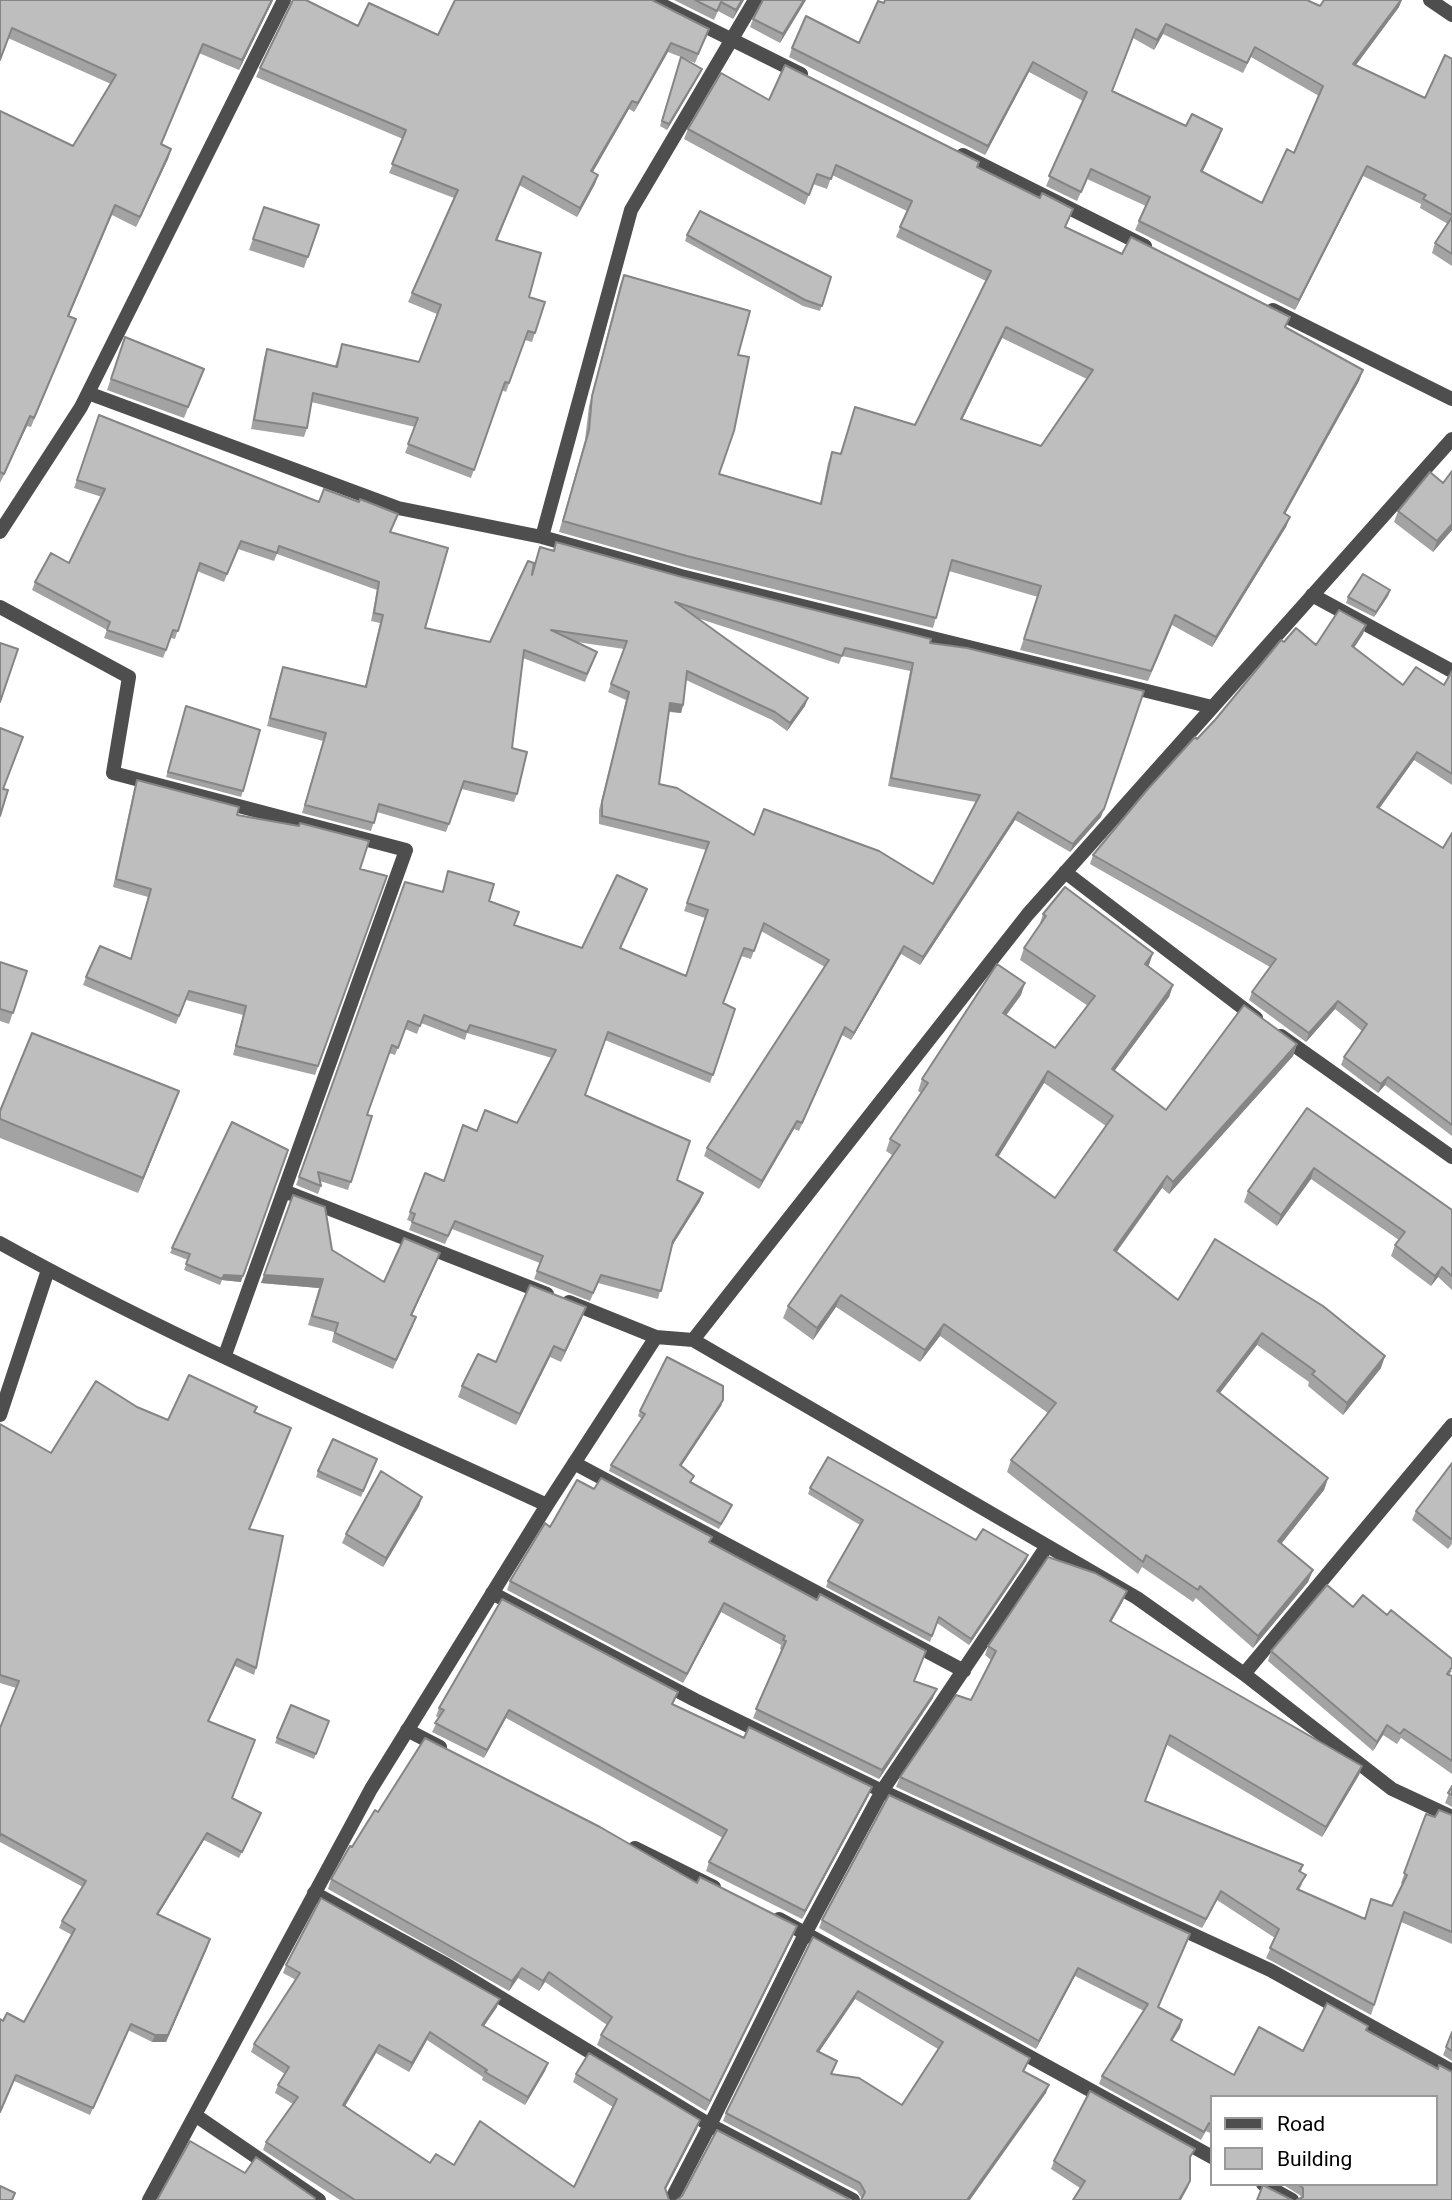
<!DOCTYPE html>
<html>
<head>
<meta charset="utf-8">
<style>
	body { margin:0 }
	#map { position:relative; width:1452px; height:2200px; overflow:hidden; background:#fff; font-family:Roboto,sans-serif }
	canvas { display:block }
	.legend { position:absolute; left:1210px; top:2095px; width:228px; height:91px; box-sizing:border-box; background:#fff; border:2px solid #999; margin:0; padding:9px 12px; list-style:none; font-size:21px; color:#000 }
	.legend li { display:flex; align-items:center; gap:14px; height:35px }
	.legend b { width:35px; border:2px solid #999 }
</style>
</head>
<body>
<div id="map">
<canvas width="1452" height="2200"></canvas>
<ul class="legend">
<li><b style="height:9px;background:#4e4e4e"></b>Road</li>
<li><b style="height:19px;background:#bebebe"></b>Building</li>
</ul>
</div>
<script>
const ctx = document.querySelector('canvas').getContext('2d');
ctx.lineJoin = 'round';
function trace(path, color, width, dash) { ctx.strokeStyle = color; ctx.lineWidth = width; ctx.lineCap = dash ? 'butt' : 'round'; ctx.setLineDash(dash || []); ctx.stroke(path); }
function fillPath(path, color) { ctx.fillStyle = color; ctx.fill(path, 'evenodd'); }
trace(new Path2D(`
	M652 0 801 74
	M1430 0 1452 15
	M963 155 1145 246
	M1273 310 1452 399
	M88 393 398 508 542 537 681 576 1212 707
	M1452 439 1028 914 693 1340 1137 1598 1244 1674 1392 1789 1452 1817
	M0 532 81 407 284 0
	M542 537 631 210 755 0
	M1312 595 1452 671
	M0 607 129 677 113 773 406 850 225 1355
	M1065 872 1256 1018
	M1281 1036 1452 1157
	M284 1191 547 1294
	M0 1243C176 1341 364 1420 547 1505L656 1337 693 1340
	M569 1302 656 1337
	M0 1415 48 1270
	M574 1463 964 1671
	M492 1593 695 1700 882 1791 1270 1970 1452 2071
	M1244 1674 1452 1425
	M407 1730 440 1747
	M635 1848 714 1887
	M314 1893 447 1965 710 2125 671 2200
	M779 1919 1212 2157
	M195 2115 319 2200
	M1263 2184 1292 2200
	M149 2200 371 1789 547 1505
	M853 2200 710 2125 806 1932 882 1791 1047 1546`), '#4e4e4e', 14);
fillPath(new Path2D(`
	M0 0H273L239 70 199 53 161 145 171 149 168 159 136 227 112 215 69 316 72 328 31 427 27 426 0 483V111L73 146 111 84 8 38Z
	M674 0H744L733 19 718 11 714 20Z
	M806 0 780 43 750 27 753 19Z
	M884 3 1399 7 1356 65 1425 98 1452 59V266L1432 253 1435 243 1448 224 1420 208 1421 204 1363 176 1295 310 1135 230 1146 206 1087 179 1077 201 1046 186 1083 101 1029 72 985 155 789 57 792 48 859 43ZM1163 34 1243 73 1251 57 1319 96 1294 153 1262 203 1202 172 1219 138 1222 129 1186 126 1112 91 1133 38 1154 50Z
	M358 26 438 35 709 29 695 63 683 58 702 69 700 74 667 130 660 126 681 57 668 52 634 112 629 109 593 172 598 175 595 184 577 217 519 185 497 241 529 297 545 302 532 342 525 340 506 392 502 390 471 478 405 453 415 427 311 402 307 428 304 437 251 429 264 358 267 349 335 366 342 344 419 362 437 314 408 302 454 198 389 173 403 139 256 77 260 68Z
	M769 100 979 162 978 167 1066 227 1122 254 1286 327 1363 370 1359 381 1285 514 1290 517 1286 527 1212 647 1172 625 1148 681 1020 650 1038 597 949 571 933 628 683 567 559 532 585 440 589 406 620 285 624 275 738 355 719 474 820 504 828 463 832 452 840 454 855 407 915 425 986 281 896 237 907 211 832 175 827 189 813 184 805 205 684 139 688 129ZM1002 338 1087 379 1041 446 962 420Z
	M264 207 319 225 304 268 249 250Z
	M687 235 831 277 820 311 803 306 685 241Z
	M125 337 204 369 184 418 107 390Z
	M99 415 391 532 425 628 490 642 533 571 540 547 554 550 556 542 682 577 930 643 1101 817 1070 852 1015 820 920 965 901 954 851 1040 842 1035 799 1131 794 1129 759 1189 704 1156 707 1148 825 967 761 931 751 959 741 956 723 1003 735 1009 710 1083 605 1040 585 1095 677 1180 703 1193 700 1201 672 1246 658 1299 598 1283 590 1301 534 1279 540 1263 452 1229 445 1244 409 1230 412 1222 407 1220 425 1173 443 1181 477 1131 517 1123 552 1058 467 1033 465 1040 421 1023 417 1034 405 1029 395 1055 389 1053 367 1115 372 1116 348 1190 320 1181 321 1186 318 1194 296 1185 405 882 442 892 448 871 489 901 514 925 582 948 647 889 620 949 686 976 705 918 684 911 706 850 599 824V810L626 700 608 692 624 649 577 642 594 660 585 682 523 658 512 748 517 794 514 802 462 789 446 832 377 812 371 831 302 813 323 741 267 726 280 675 283 667 365 686 380 623 371 621 377 590 277 554 274 561 238 549 224 582 197 571 175 639 171 638 163 658 104 638 107 630 32 590 35 582 69 563 102 497 74 488ZM697 618 839 664 842 656 910 671 888 786 976 802 933 884 754 835 659 784 669 712 681 713 683 705 686 680 772 720 787 731 805 706Z
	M1398 511 1452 530 1433 552 1394 522Z
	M1390 590 1388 596 1374 617 1346 603 1348 597Z
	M1366 625 1363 634 1354 648 1403 685H1444L1452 671V785L1414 760 1379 808 1443 848 1452 833V1136L1385 1085 1378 1093 1341 1065 1344 1057 1362 1031 1335 1009 1306 1042 1249 1000 1252 992 1270 967 1090 864 1093 855 1284 642 1316 645Z
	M186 706 243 791 241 797 166 777Z
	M137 780 237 815 360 869 387 876 315 1075 233 1055 243 1015 186 1000 176 1024 83 985 86 977 131 959 148 897 113 887 134 789Z
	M1043 914 1153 953 1148 966 1173 985 1169 997 1114 1071 1166 1110 1297 1044 1293 1056 1169 1194 1162 1188 1116 1253 1178 1300 1381 1368 1343 1415 1308 1386 1309 1382 1257 1345 1220 1393 1328 1478 1324 1490 1281 1543 1313 1570 1308 1582 1253 1648 1196 1598 1193 1602 1142 1567 1138 1574 1007 1472 1011 1460 1048 1413 940 1336 920 1362 836 1307 813 1340 783 1318 788 1306 892 1155 886 1151 890 1139 921 1093 918 1091 922 1079 1021 995 1006 1015 1055 1048 1088 1006 1020 960 1024 948 1039 926ZM1044 1083 1106 1126 1055 1198 998 1157Z
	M0 962 27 971 9 1024 0 1021Z
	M173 1107 138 1193 0 1138V1111Z
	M1307 1108 1452 1210V1290L1438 1277 1431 1286 1391 1256 1395 1245 1399 1240 1311 1179 1277 1226 1244 1202 1248 1191Z
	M232 1122 241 1282 222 1280 220 1285 184 1270 188 1260 170 1253Z
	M293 1195 332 1250 384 1282 437 1261 412 1315 413 1326 393 1369 332 1342 334 1332 308 1325 319 1288 261 1283Z
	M582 1318 561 1362 550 1357 516 1425 458 1397 462 1386 496 1362Z
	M723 1400 721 1406 681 1466 692 1482 730 1510 719 1529 609 1471 611 1465 642 1419 638 1416 640 1411Z
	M137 1407 168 1420 257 1407 255 1412 249 1529 256 1668 254 1675 235 1666 209 1721 232 1798 261 1813 239 1858 204 1840 158 1915 208 1946 166 2042H152L128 2030 90 2115 14 2081 3 2021 24 2022 72 1935 59 1928 62 1921 83 1887 0 1842V1728L16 1688 0 1683V1424L51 1453Z
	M377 1459 361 1497 316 1477 318 1471Z
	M1452 1463V1544L1448 1549 1412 1520 1416 1511Z
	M810 1488 976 1540 1028 1555 1026 1561 969 1645 937 1623 930 1642 826 1587 828 1581 860 1525 808 1494Z
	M594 1489 710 1543 914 1681 933 1698 879 1779 753 1718 782 1650 780 1649 781 1645 721 1612 683 1683 507 1590 510 1581 550 1527Z
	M422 1497 419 1506 383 1567 342 1543 346 1534Z
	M1123 1601 1111 1622 1362 1766 1359 1775 1322 1837 1167 1745 1145 1801 1303 1865 1301 1872 1302 1884 1299 1890 1364 1919 1392 1906 1402 1884 1401 1883 1426 1814 1435 1817 1452 1815V1944L1401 1922 1371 2015 1266 1958 1275 1938 1217 1900 1202 1928 896 1787 900 1777 971 1700 991 1660 985 1655 988 1646Z
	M1353 1607 1452 1671 1449 1675 1452 1676V1774L1401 1738 1397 1744 1383 1735 1373 1751 1268 1661 1271 1651Z
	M675 1700 673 1704 869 1795 802 1919 706 1871 709 1862 723 1838 506 1718 484 1758 432 1732 439 1718 436 1716 439 1708Z
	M291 1705 329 1721 314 1759 275 1743Z
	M1452 1786V1807L1445 1803Z
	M378 1812 697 1883 797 1926 793 1936 706 2111 597 2045 601 2035 607 2025 545 1982 539 1991 518 1978 509 1991 328 1889 331 1879 352 1847Z
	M822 1920 1187 1942 1158 2007 1182 2020 1180 2028 1172 2040 1234 2075 1366 2030 1438 2069 1452 2200 1300 2198 1301 2196 1282 2184H1436L1212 2097V2134L1206 2131 1201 2140 1099 2084 1102 2076 1144 2011 1075 1976 1036 2049 819 1928Z
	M813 1937 1027 2066 1024 2071 1046 2093 862 2199 857 2191 723 2121 726 2113ZM855 1999 938 2049 902 2105 832 2074 819 2052Z
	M286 1965 497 2007 484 2026 548 2063 545 2071 525 2105 482 2080 483 2077 427 2040 409 2072 376 2053 345 2106 430 2163 454 2165 574 2187 613 2107 573 2082 576 2074 697 2129 666 2189 669 2200H340L263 2150 266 2142 293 2104 275 2093 278 2085 285 2074 251 2052 254 2044 296 1980 283 1973Z
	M1452 2032V2061L1443 2055Z
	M1190 2160V2181L1187 2189 1080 2188 1051 2169 1054 2161Z`), '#a3a3a3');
fillPath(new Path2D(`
	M272 0H273L239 70 242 60Z
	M742 0H744L733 19 736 10Z
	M804 0H806L780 43 783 34Z
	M1401 0H1402L1399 7 1350 73 1353 64Z
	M1166 24 1163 34 1154 50 1157 40Z
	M671 43 668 52 634 112 638 103Z
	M1033 62 1029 72 985 155 988 146Z
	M702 69 700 74 667 130 669 124Z
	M632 101 629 109 588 180 591 171Z
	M1222 129 1219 138 1198 181 1201 171Z
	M171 149 168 159 136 227 140 217Z
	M1367 166 1363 176 1295 310 1299 300Z
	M598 175 595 184 577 217 580 208Z
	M1006 327 1002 338 957 430 961 419Z
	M1363 370 1359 381 1280 523 1284 513Z
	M30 416 27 426 0 483 4 474Z
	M1290 517 1286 527 1212 647 1216 637Z
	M1452 524V530L1433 552 1437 541Z
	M1390 590 1388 596 1374 617 1376 612Z
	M1366 625 1363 634 1349 655 1352 646Z
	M808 698 805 706 787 731 790 723Z
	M670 703 683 705 681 713 667 711Z
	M1417 752 1414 760 1374 816 1377 807Z
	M1104 809 1101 817 1070 852 1073 844Z
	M1018 812 1015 820 920 965 923 957Z
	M904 946 901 954 851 1040 854 1033Z
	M1153 953 1149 965 1140 976 1145 964Z
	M1025 983 1021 995 999 1025 1003 1013Z
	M1173 985 1169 997 1107 1081 1112 1069Z
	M1338 1001 1335 1009 1306 1042 1309 1033Z
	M1297 1044 1293 1056 1169 1194 1173 1182Z
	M1048 1071 1044 1083 992 1167 996 1155Z
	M1388 1077 1385 1085 1378 1093 1381 1084Z
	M179 1091 173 1107 138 1193 143 1178Z
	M797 1121 794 1129 759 1189 762 1181Z
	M1314 1168 1311 1179 1277 1226 1281 1215Z
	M1167 1176 1162 1188 1109 1262 1114 1250Z
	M703 1193 700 1201 670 1249 673 1241Z
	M440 1253 437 1261 408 1324 411 1315Z
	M1442 1267 1438 1277 1431 1286 1435 1276Z
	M224 1275 243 1276 241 1282 222 1280Z
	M264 1275 323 1279 319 1288 261 1283Z
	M841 1295 836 1307 813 1340 817 1328Z
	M586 1307 582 1318 561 1362 565 1351Z
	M944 1324 940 1336 920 1362 925 1350Z
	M1262 1333 1257 1345 1212 1403 1217 1391Z
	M554 1346 550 1357 516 1425 520 1414Z
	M1385 1356 1381 1368 1343 1415 1347 1403Z
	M723 1400 721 1406 678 1471 680 1465Z
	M1328 1478 1324 1490 1274 1553 1278 1541Z
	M422 1497 419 1506 383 1567 386 1558Z
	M1028 1555 1026 1561 969 1645 971 1639Z
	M1313 1570 1308 1582 1253 1648 1258 1636Z
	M1127 1591 1123 1601 1106 1631 1110 1621Z
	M724 1603 721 1612 683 1683 687 1674Z
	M937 1689 933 1698 879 1779 882 1770Z
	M509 1710 506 1718 484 1758 487 1750Z
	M1387 1725 1383 1735 1373 1751 1377 1742Z
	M1362 1766 1359 1775 1322 1837 1326 1827Z
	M872 1787 869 1795 802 1919 805 1911Z
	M207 1833 204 1840 154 1921 157 1914Z
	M1221 1891 1217 1900 1202 1928 1206 1919Z
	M797 1926 793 1936 706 2111 710 2101Z
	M208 1946 166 2042H152L155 2035Z
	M522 1968 518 1978 509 1991 512 1981Z
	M1078 1968 1075 1976 1036 2049 1039 2041Z
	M549 1972 545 1982 539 1991 543 1981Z
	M858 1991 855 1999 814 2059 817 2051Z
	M500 1999 497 2007 479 2033 482 2025Z
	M1182 2020 1180 2028 1168 2048 1171 2040Z
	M430 2032 427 2040 409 2072 412 2063Z
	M379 2045 376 2053 341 2113 343 2105Z
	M548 2063 545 2071 525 2105 528 2097Z
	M1049 2085 1046 2093 970 2200H967Z
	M700 2120 697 2129 662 2196 665 2188Z
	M1190 2181 1187 2189 1181 2200H1179Z`), '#858585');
const building = new Path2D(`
	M0 0H272L242 60 203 44 161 144 171 149 140 217 115 205 68 316 76 319 34 418 30 416 4 474 0 472V111L73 146 116 75 12 28 0 60Z
	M293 0H306L358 26 369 3 438 35 455 0H652L709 29 698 54 671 43 638 103 632 101 591 171 598 175 580 208 523 176 496 240 541 253 529 297 545 302 535 333 528 331 509 383 505 382 474 470 408 444 418 418 313 393 307 428 254 420 267 349 337 367 342 344 419 362 441 305 412 293 458 190 392 164 406 130 260 68Z
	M695 0H742L736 10 721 2 717 11Z
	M763 0H804L783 34 753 19Z
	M885 0H1307L1320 6 1324 0H1401L1353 64 1425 98 1445 55 1452 59V215L1423 199 1426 195 1367 166 1299 300 1139 221 1150 197 1091 169 1081 192 1049 176 1087 92 1033 62 988 146 792 48 806 16 859 43 878 1 884 3ZM1166 24 1247 63 1255 47 1323 86 1294 153 1287 149 1262 203 1201 171 1222 129 1192 114 1186 126 1112 91 1136 29 1157 40Z
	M681 57 702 69 669 124 662 121Z
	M785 65 979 162 977 167 1040 198 1042 193 1073 209 1065 227 1122 254 1131 237 1290 317 1285 327 1363 370 1284 513 1290 517 1216 637 1175 615 1151 671 1024 639 1041 586 952 560 936 618 687 556 563 521 589 430 592 396 624 275 750 311 738 355 749 357 734 431 719 474 821 504 832 452 841 454 855 407 915 425 991 271 900 227 912 201 836 165 831 179 817 174 809 195 688 129 721 73 769 100ZM1006 327 1093 370 1041 446 961 419Z
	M264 207 319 225 308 257 253 239Z
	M700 211 831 277 822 306 805 300 687 235Z
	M1452 217V254L1435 243Z
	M125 337 204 369 188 407 111 379Z
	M99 415 319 502 324 489 359 502 360 499 398 514 390 532 448 548 425 628 490 642 528 561 534 563 532 575 540 547 554 551 556 542 682 577 931 639 930 643 967 648 1144 691 1104 809 1073 844 1018 812 923 957 904 946 854 1033 845 1027 802 1123 797 1121 762 1181 707 1148 829 960 764 923 754 951 744 948 723 1003 735 1009 713 1075 608 1032 585 1095 690 1141 677 1180 703 1193 673 1241 661 1291 601 1275 593 1293 537 1271 543 1256 455 1221 448 1236 412 1222 415 1214 410 1212 425 1173 444 1181 463 1125 477 1131 485 1110 517 1123 556 1050 470 1025 467 1032 424 1015 420 1026 408 1021 398 1048 392 1045 367 1115 372 1116 351 1182 318 1172 321 1186 299 1177 405 882 443 892 448 871 494 884 489 901 519 912 514 925 582 948 617 875 647 889 620 948 686 976 708 910 687 903 709 842 602 816V802L629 692 611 684 627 641 551 630 597 652 587 674 524 650 512 748 527 752 517 794 464 781 449 824 379 804 374 823 305 805 326 733 270 718 283 667 366 687 383 615 374 613 379 582 279 546 277 553 241 541 227 574 200 563 178 631 173 630 166 650 107 630 110 622 35 582 51 553 69 563 105 489 77 480ZM675 602 842 656 845 648 913 663 891 778 980 795 933 884 879 851 764 809 754 835 677 788 659 784 670 703 683 705 687 671 775 712 790 723 808 698Z
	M1452 471V524L1437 541 1398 511 1430 472 1443 483Z
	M1363 574 1390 590 1376 612 1348 597Z
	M1339 610 1366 625 1352 646 1403 685 1416 667 1444 685 1452 671V774L1417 752 1377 807 1443 848 1452 833V1125L1388 1077 1381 1084 1344 1057 1367 1024 1338 1001 1309 1033 1252 992 1276 959 1093 855 1147 790 1195 737 1197 739 1215 720 1281 640 1284 642 1296 628 1316 645Z
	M0 643 18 649 0 702Z
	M186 706 260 730 243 791 168 772Z
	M0 728 23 737 3 789 8 790 0 816Z
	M137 780 239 807 237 815 299 826 300 823 369 841 360 869 387 876 318 1066 236 1046 246 1006 189 991 179 1016 86 977 100 946 131 959 151 889 116 879Z
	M1065 887 1153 953 1145 964 1173 985 1112 1069 1166 1110 1244 1005 1297 1044 1173 1182 1167 1176 1114 1250 1178 1300 1215 1239 1323 1306 1385 1356 1347 1403 1312 1374 1315 1371 1262 1333 1217 1391 1328 1478 1278 1541 1313 1570 1258 1636 1200 1586 1198 1590 1146 1555 1143 1562 1011 1460 1056 1403 944 1324 925 1350 841 1295 817 1328 788 1306 900 1145 890 1139 928 1083 922 1079 997 964 1025 983 1003 1013 1055 1048 1095 996 1024 948 1046 916 1043 914ZM1048 1071 1113 1116 1055 1198 996 1155Z
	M0 962 27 971 13 1013 0 1009Z
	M32 1033 179 1091 143 1178 0 1119V1111Z
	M1307 1108 1452 1210V1276L1442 1267 1435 1276 1395 1245 1405 1232 1314 1168 1281 1215 1248 1191Z
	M232 1122 288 1150 243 1276 224 1275 222 1279 186 1264 190 1254 172 1248Z
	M293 1195 325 1207 332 1250 384 1282 404 1238 440 1253 411 1315 416 1317 396 1360 335 1333 338 1323 312 1316 323 1279 264 1275Z
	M530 1285 586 1307 565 1351 554 1346 520 1414 462 1386 478 1354 496 1362Z
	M667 1357 723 1386V1400L680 1465 694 1476 690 1482 732 1505 721 1524 611 1465 645 1414 640 1411Z
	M189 1375 257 1407 254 1412 291 1428 249 1529 283 1536 256 1668 237 1659 208 1721 255 1740 232 1798 261 1813 242 1852 207 1833 157 1914 210 1939 168 2035H155L131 2024 93 2108 16 2075 0 2112V2019L3 2021 7 2013 24 2022 75 1929 62 1921 86 1881 1 1834 0 1836V1728L19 1681 0 1675V1424L51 1453 96 1381 137 1407 168 1420Z
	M333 1439 377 1459 363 1491 318 1471Z
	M828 1457 976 1540 983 1529 1028 1555 971 1639 939 1617 932 1636 828 1581 863 1520 810 1488Z
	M1452 1463V1538L1451 1539 1416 1511Z
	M381 1471 422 1497 386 1558 346 1534Z
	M601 1478 712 1537 709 1542 817 1600 820 1594 926 1651 914 1681 937 1689 882 1770 756 1709 786 1641 783 1640 785 1636 724 1603 687 1674 510 1581 545 1523 550 1527 577 1480 594 1489Z
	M1048 1557 1095 1573 1127 1591 1110 1621 1362 1766 1326 1827 1170 1735 1145 1801 1303 1865 1299 1871 1306 1875 1297 1889 1365 1919 1371 1899 1392 1906 1407 1875 1404 1873 1426 1814 1435 1817 1439 1810 1452 1815V1932L1404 1912 1374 2005 1270 1948 1279 1929 1221 1891 1206 1919 900 1777 956 1695 971 1700 996 1651 988 1646Z
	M1327 1585 1353 1607 1363 1595 1387 1615 1391 1610 1452 1659V1667L1447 1674 1452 1676V1761L1404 1729 1400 1734 1387 1725 1377 1742 1271 1651Z
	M502 1599 678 1692 672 1704 744 1738 749 1727 872 1787 805 1911 709 1862 727 1830 509 1710 487 1750 435 1723 444 1710 439 1708Z
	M291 1705 329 1721 316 1754 277 1738Z
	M425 1738 600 1827 697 1883 700 1877 797 1926 710 2101 601 2035 612 2017 549 1972 543 1981 522 1968 512 1981 331 1879 350 1846 352 1847 375 1810 378 1812Z
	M1452 1786V1795L1448 1793Z
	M889 1795 1190 1934 1158 2007 1182 2020 1171 2040 1234 2075 1259 2027 1303 2051 1327 2003 1368 2026 1366 2030 1438 2069 1439 2065 1452 2072V2200H1297L1303 2197V2188L1298 2184H1436V2097H1212V2124L1209 2123 1204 2132 1102 2076 1148 2004 1078 1968 1039 2041 822 1920Z
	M321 1898 500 1999 482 2025 548 2063 528 2097 485 2072 487 2070 430 2032 412 2063 379 2045 343 2105 430 2163 436 2154 454 2165 480 2121 574 2187 617 2099 576 2074 589 2053 700 2120 665 2188 669 2200H355L266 2142 298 2097 278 2085 289 2067 254 2044 300 1973 286 1965Z
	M813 1937 1030 2058 1023 2071 1049 2085 967 2200H861L865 2192 860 2183 726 2113ZM858 1991 943 2042 902 2105 859 2078 831 2074 837 2061 817 2051Z
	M1452 2032V2051L1446 2047Z
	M1090 2091 1195 2149 1190 2157V2181L1179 2200H1073L1085 2181 1054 2161Z
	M717 2130 851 2200H677L682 2196Z
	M190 2141 245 2173 256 2157 315 2198 314 2200H157Z
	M1263 2185 1292 2200H1257Z
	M0 2186 15 2193 12 2200H0Z`);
fillPath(building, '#bebebe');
trace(building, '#858585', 2);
</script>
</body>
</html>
